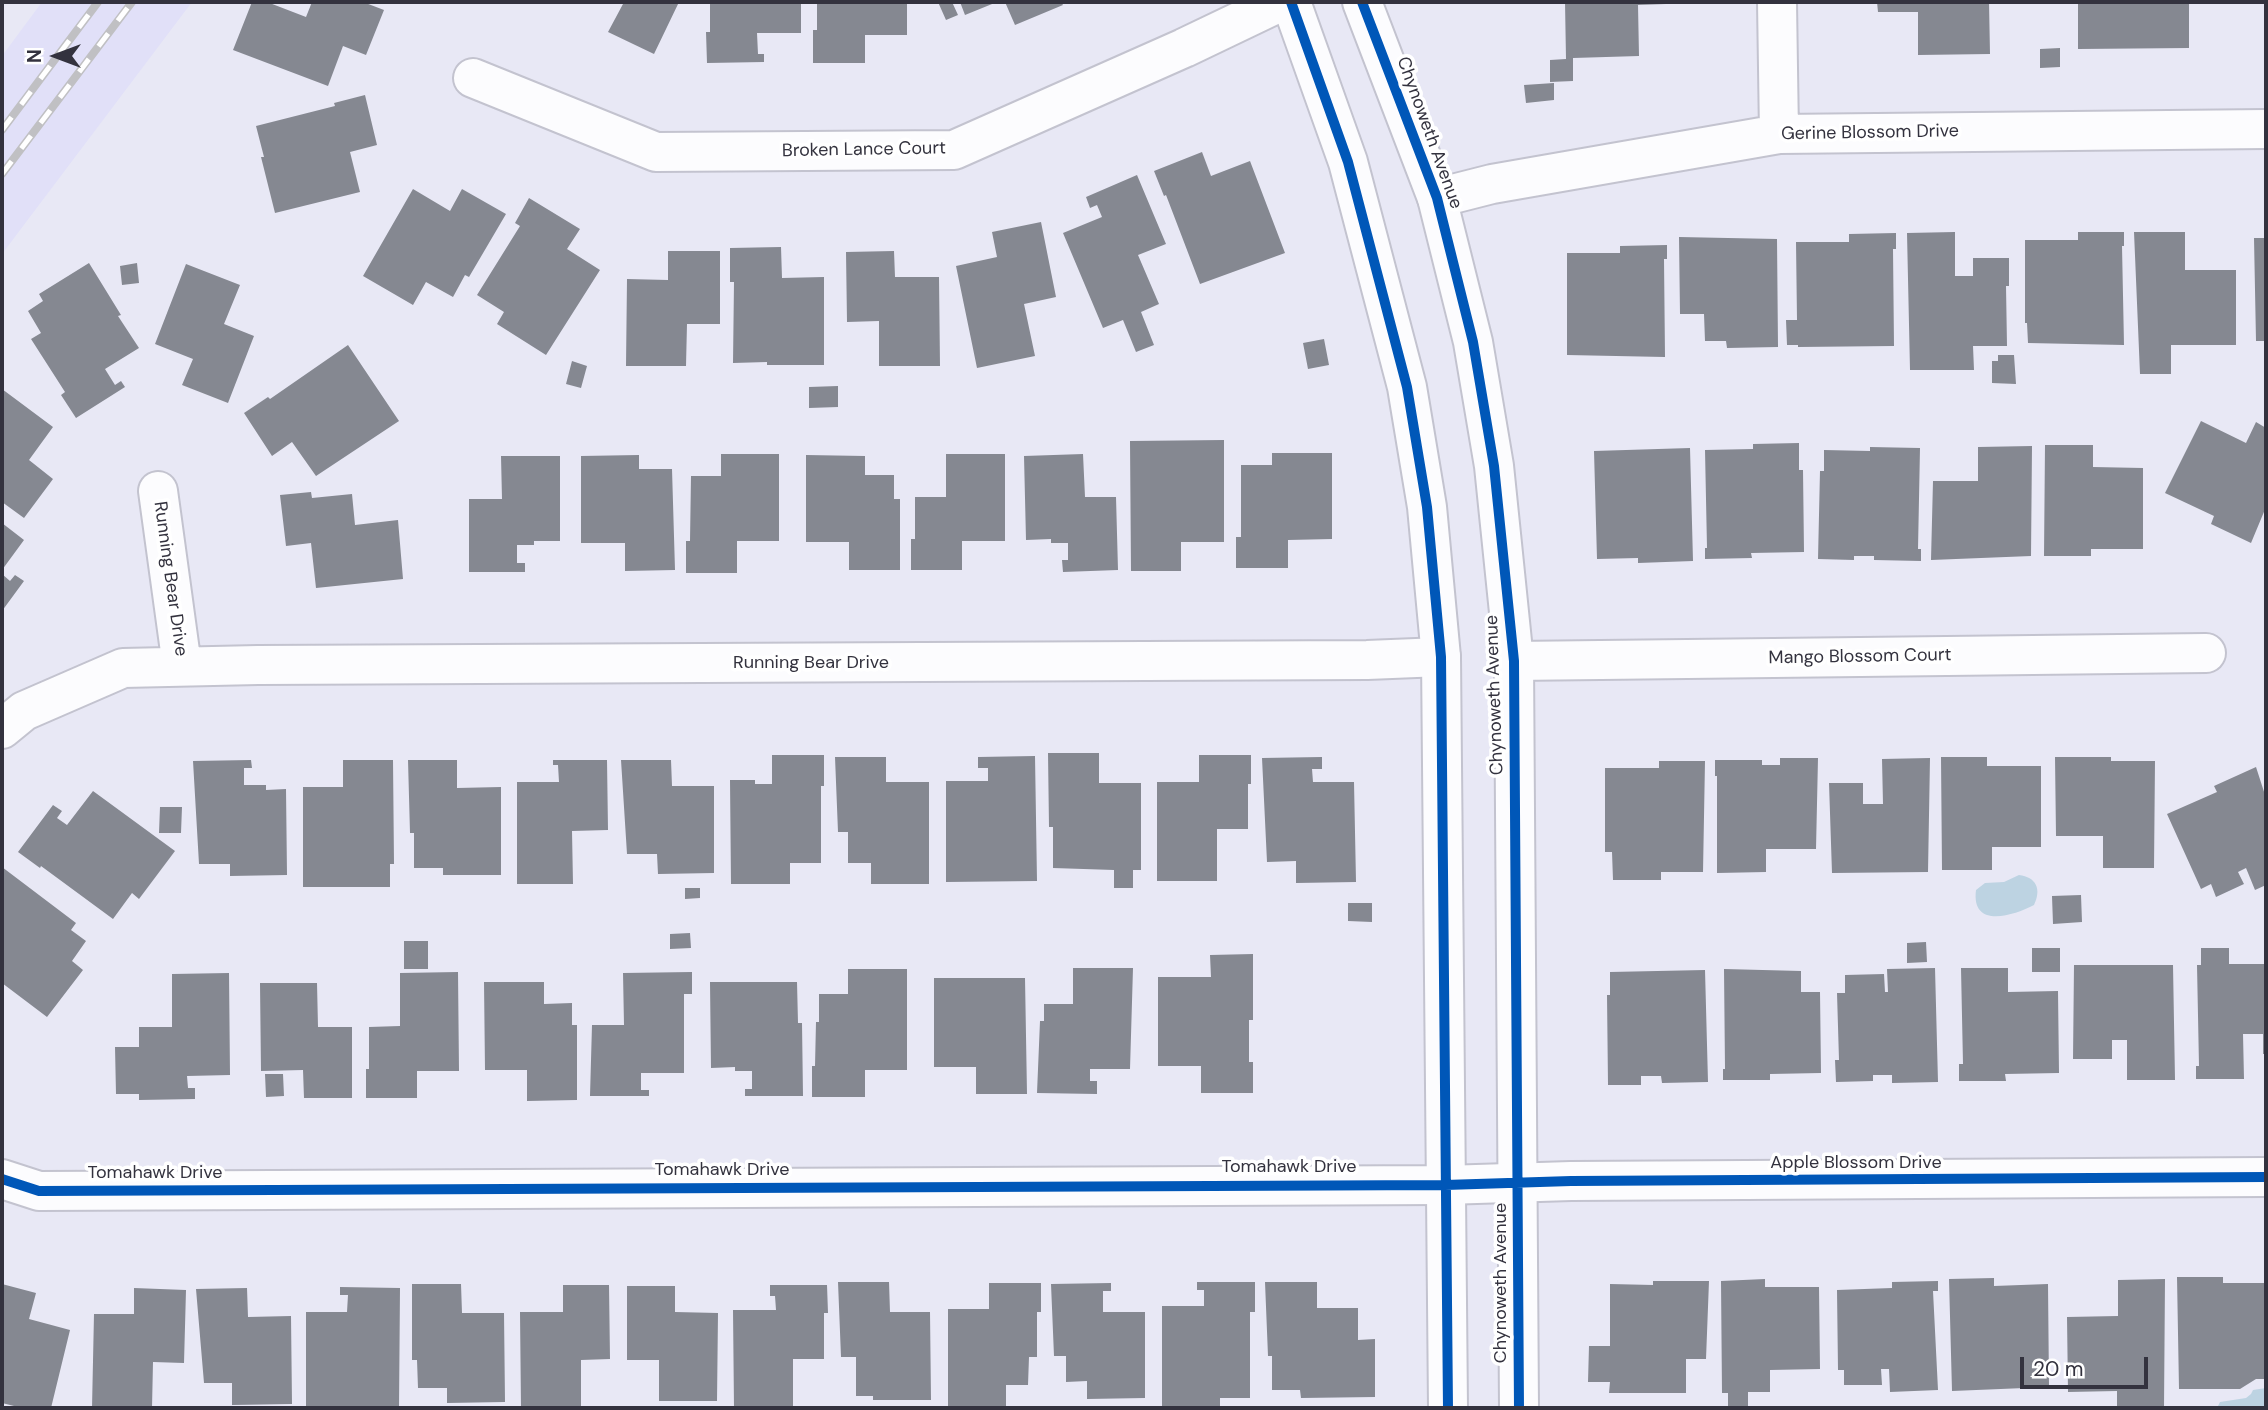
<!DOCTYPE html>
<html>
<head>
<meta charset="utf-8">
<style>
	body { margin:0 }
	#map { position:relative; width:2268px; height:1410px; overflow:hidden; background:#e8e8f5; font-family:"DM Sans",sans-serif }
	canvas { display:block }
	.frame { position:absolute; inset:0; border:4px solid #33323e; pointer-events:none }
	.north { position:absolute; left:21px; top:21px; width:70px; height:70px; -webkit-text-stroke:5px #fff; paint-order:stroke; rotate:270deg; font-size:19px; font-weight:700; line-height:28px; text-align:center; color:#33323e }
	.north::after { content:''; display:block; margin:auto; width:24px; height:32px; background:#33323e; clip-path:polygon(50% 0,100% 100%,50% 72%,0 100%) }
	.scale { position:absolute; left:2020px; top:1357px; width:128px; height:32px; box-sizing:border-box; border:4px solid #33323e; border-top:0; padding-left:9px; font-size:21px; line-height:24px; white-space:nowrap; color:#33323e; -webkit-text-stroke:5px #fff; paint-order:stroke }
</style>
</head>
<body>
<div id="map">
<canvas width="2268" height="1410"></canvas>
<div class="frame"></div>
<div class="north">N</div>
<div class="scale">20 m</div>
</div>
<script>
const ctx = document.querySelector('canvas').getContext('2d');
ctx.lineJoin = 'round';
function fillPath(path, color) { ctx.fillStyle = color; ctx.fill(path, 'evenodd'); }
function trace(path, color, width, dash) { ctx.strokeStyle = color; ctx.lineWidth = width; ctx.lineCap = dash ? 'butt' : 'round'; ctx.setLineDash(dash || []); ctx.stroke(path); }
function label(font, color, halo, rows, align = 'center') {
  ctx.font = font + ' "DM Sans",sans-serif'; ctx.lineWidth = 7; ctx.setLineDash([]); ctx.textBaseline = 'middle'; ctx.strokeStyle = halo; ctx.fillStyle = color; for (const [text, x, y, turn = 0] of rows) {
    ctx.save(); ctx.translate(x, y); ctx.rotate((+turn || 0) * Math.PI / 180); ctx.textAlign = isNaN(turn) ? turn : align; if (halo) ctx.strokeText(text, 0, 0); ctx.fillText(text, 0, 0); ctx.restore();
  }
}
fillPath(new Path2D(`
	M42 2H192L2 254V56Z`), '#e1e0f8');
fillPath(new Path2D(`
	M2019 875C2036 877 2042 889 2034 905 2013 916 1971 929 1976 890L1985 883 2004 882Z
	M2266 1388V1408H2217L2220 1402 2246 1398 2251 1394 2253 1390Z`), '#bdd3e2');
fillPath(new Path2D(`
	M252 2H267L306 17 312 2H363L384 10 366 55 343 46 328 86 233 50Z
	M618 2H679L654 54 608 32 623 4Z
	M710 2H801V33H757L758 54H764V62L707 63 706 32H710Z
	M817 2H907V35H865V63H813V30H817Z
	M938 2H952L958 15 946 20Z
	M960 2H997L965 15Z
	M1005 2H1061L1063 5 1015 25Z
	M1565 2H1666V4L1638 5 1639 56 1573 58V81L1550 82V60L1566 59Z
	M1877 2H1989L1990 54 1918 55V12H1878Z
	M2078 2H2189V48L2078 49Z
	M2060 48V67L2040 68V49Z
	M1554 83V100L1526 103 1524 85Z
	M365 95 377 145 350 152 360 192 275 213 261 157H264L256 126 335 106 334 103Z
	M1202 152 1211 176 1250 161 1285 253 1200 284 1166 195 1164 196 1154 171Z
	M1137 175 1166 244 1138 255 1159 304 1141 312 1154 345 1136 352 1123 320 1103 328 1063 233 1102 217 1097 205 1090 208 1086 197Z
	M413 189 450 211 462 189 506 214 469 277 465 275 453 297 426 282 413 305 363 276Z
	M529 198 580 229 567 249 600 270 546 355 497 324 504 312 477 295 520 226 515 223Z
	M1041 222 1056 297 1024 304 1035 356 977 368 956 266 997 257 992 232Z
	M1955 232V276H1973V258H2009V286H2006L2007 346H1973L1974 370H1910L1907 233Z
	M2078 232H2124V246H2122L2124 345 2028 343 2027 323H2025V240H2078Z
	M2134 232H2185V270H2236V345H2171V374H2140Z
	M1896 233V249H1893L1894 346 1798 347V345H1787L1786 320H1797L1796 242H1849V234Z
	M1679 237 1777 239 1778 347 1727 348 1726 341H1705L1704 314H1680Z
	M2254 238H2266V341H2256Z
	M1667 245V259H1664L1665 357 1567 355V253H1620V246Z
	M781 247 782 278 824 277V365H767V362L733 363 734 282H730V248Z
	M668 251H720V324H687L686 366H626L627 279 668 280Z
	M894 251 895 277H939L940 366H879V321L847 322 846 252Z
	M89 263 121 315 118 316 139 348 105 369 115 385 121 381 125 387 76 418 61 395 65 392 31 339 41 333 28 311 43 301 39 294Z
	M137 263 139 283 122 285 120 266Z
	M186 264 240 285 224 324 254 336 228 403 182 385 193 359 155 344Z
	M1324 339 1329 365 1308 369 1303 343Z
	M348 345 399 421 316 476 292 442 272 456 244 413 268 397 270 399Z
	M1998 355H2014L2016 384 1992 383V361H1998Z
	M572 361 587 366 581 388 566 384Z
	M838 386V407L809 408V387Z
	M2 389 53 427 29 460 53 479 24 518 2 502Z
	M2201 421 2246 443 2256 422 2266 428V507L2251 543 2211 524 2214 516 2165 493Z
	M1224 440V542H1181V571H1131L1130 441Z
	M1799 443V470H1803L1804 552 1751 553 1752 558 1705 559V548H1707L1705 450 1753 449V444Z
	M2045 445H2093V467L2143 468V549H2091V556H2044Z
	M2032 446 2031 556 1931 560 1933 481H1978V447Z
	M1870 447 1920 448 1918 549H1921V561L1874 560V556H1854V560L1818 559 1820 471H1824V450L1870 451Z
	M1690 448 1693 561 1638 563V558L1597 559 1594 451Z
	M1272 453H1332V539L1288 540V568H1236V537H1241V465H1272Z
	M721 454H779V541H737V573H686V541H690L691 476H721Z
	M946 454H1005V541H962V570H911V539H915V497H946Z
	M1083 454 1085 497H1116L1118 570 1063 572 1062 560H1068V543H1051V539L1026 540 1024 456Z
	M639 455V469H672L675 570 625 571V543H581V456Z
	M806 455 865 456V475H894V499H900V570H849V542H806Z
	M501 456H560V541H534V545H517V563H525V572H469V499H502Z
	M311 492 312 498 352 494 355 525 398 520 403 579 316 588 311 543 286 546 280 495Z
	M2 523 24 540 2 570Z
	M2 574 10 581 15 575 24 581 2 611Z
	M1048 753H1099V783H1141V870H1133V888H1114V870L1053 868V827H1049Z
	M772 755H824V786H821V863H790V884H731L730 780H755V784H772Z
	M1199 755H1251V784H1248V829H1217V881H1157V782H1199Z
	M1035 756 1037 881 946 882V781H988V768H978V757Z
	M835 757H886V782H929V884H871V863H848V832H838Z
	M1322 757V769H1312L1313 782H1354L1356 882 1296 883V861L1267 862 1262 758Z
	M1941 757H1987V766H2041V847H1992V870H1942Z
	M2055 757H2111V761H2155L2154 868H2103V836H2056Z
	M1780 758H1818L1816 849H1766V872L1717 873V776H1715V760H1762V765H1780Z
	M1930 758 1928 872 1832 873 1829 783H1863V804H1883L1882 759Z
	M251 760 252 768H244V785H266V790L286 789 287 875 230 876V864H199L193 761Z
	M343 760H393L394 864H390V887H303V787H343Z
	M408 760H457V788L501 787V875H443V868H414V833H410Z
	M553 760H607L608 830 572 831 573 884H517V782H559L558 765H553Z
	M621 760H671L672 786H714V873L658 874 657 854H627Z
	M1659 761H1705L1703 872H1661V880H1613L1612 852H1605V768H1659Z
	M2256 767 2266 798V885L2255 890 2246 868 2238 872 2244 884 2216 897 2211 884 2201 889 2167 814 2217 792 2214 786Z
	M93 791 175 851 139 899 132 893 113 919 41 866 40 868 18 852 53 805 62 811 57 818 67 825Z
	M160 807H182L181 833H159Z
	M2 867 76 923 71 930 86 941 72 961 83 970 47 1017 2 983Z
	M685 888H700V898L685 899Z
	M2081 895 2082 922 2053 924 2052 896Z
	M1348 903H1372V922L1348 921Z
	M690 933 691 948 670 949V934Z
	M404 941H428V969H404Z
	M1926 942 1927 962 1907 963V943Z
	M2032 948H2060V972H2032Z
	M2201 948H2229V964H2266V1054H2263V1034H2243L2244 1079H2196V1066H2199L2197 965H2201Z
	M1253 954V1020H1249V1062H1253V1093H1201V1066H1158V977H1211L1210 955Z
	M2074 965H2173L2175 1080H2127V1040H2112V1059H2073Z
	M1073 968H1133L1130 1069H1090V1081H1097V1094L1037 1093 1040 1021H1044V1004H1073Z
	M1935 968 1938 1082 1892 1083V1075H1873V1081L1836 1082 1835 1060H1839L1837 993H1845V975L1884 974 1885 992H1888L1887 969Z
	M1961 968H2008V992L2058 991 2059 1073 2005 1074 2006 1081H1959V1064H1963Z
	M848 969H907V1070H865V1097H812V1066H815L816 1022H819V994H848Z
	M1724 969 1801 971V992H1820L1821 1073 1770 1074V1080H1723V1069H1725Z
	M1705 970 1708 1082 1662 1083 1661 1076H1641V1085H1608L1607 995H1610V972Z
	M458 972 459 1071H417V1098H366V1069H369V1027L400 1026V973Z
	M692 972V994H684V1073H641V1090H649V1096H590L592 1025H624L623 973Z
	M229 973 230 1075 187 1076 188 1088H195V1099L139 1100V1094H116L115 1047H139V1027H172V974Z
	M934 978H1025L1027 1094H976V1067H934Z
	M484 982H544V1004L572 1003V1025H577V1100L527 1101V1070H485Z
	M710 982H797L798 1023H802L803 1096H745V1089H752V1071H735V1067L711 1068Z
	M260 983H317L318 1027H352V1098H304L303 1070 261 1071Z
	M265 1074H283L284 1096 266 1097Z
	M2177 1277H2223V1283H2266V1379H2256L2240 1389H2179Z
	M1994 1278V1286L2048 1284 2049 1387 1952 1391 1949 1279Z
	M1765 1279V1287H1819L1820 1369 1770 1370V1392H1748V1406H1728V1393H1722L1721 1281Z
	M2165 1279 2164 1408H2117V1391L2068 1392 2067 1317 2118 1316V1280Z
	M1653 1281H1709L1706 1359H1686V1393H1609L1610 1382H1588L1589 1346H1610V1284L1653 1285Z
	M1938 1281V1291H1933L1938 1390 1890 1392 1889 1369H1881L1882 1385H1844V1370H1838L1837 1290 1892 1288V1282Z
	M838 1282H889L890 1312H930L931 1400H873V1396H856V1357H841Z
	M1197 1282H1255V1312H1250V1398H1220V1407H1162V1306H1204V1290H1197Z
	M1265 1282H1317V1308H1358V1340L1375 1339V1397L1301 1398 1300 1390H1272V1356H1268Z
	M989 1283H1041V1312H1037V1357H1029L1028 1385H1006V1408H948V1309H989Z
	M1111 1283V1291H1103V1312H1145V1398L1087 1399V1381L1066 1382V1356H1054L1051 1284Z
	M2 1284 36 1293 29 1319 70 1330 51 1408H22L2 1403Z
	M412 1284H461L462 1313H504L505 1402 447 1403V1388H418L417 1360H412Z
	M563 1285H609L610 1359 581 1360V1408H521L520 1312H563Z
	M770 1285H827L828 1313H824V1359H793V1408H734L733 1310H776L775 1296H770Z
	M627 1286H675V1312L718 1313 717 1401H659V1360H627Z
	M340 1287 400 1288 399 1408H306V1312H347L348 1295H340Z
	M134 1288 186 1290 184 1363 153 1362 152 1408H92L94 1314H134Z
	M247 1288 248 1317 291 1316 292 1404 232 1405V1383H204L196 1289Z`), '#858891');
const street = new Path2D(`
	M1777 2 1779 134
	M473 78 656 152 954 150 1184 48 1280 2
	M1437 198 1492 184 1779 134 2266 129
	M158 491 182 666
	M1514 661 2206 653
	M2 729 24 711 123 668 258 665 1367 660 1441 657
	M2 1179 39 1191 1445 1185 1571 1181 2266 1177`);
const secondary = new Path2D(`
	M1291 2 1348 162 1407 387 1427 507 1441 657 1448 1408
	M1362 2 1437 198 1473 342 1494 466 1514 661 1519 1408`);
trace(street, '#c3c3cf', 42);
trace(secondary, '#c3c3cf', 42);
trace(street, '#fcfcfe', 38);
trace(secondary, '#fcfcfe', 38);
const rail = new Path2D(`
	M2 130 98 2
	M2 174 132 2`);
trace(rail, '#c0c0c3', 8);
trace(rail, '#fff', 5, [16]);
trace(new Path2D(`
	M1291 2 1348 162 1407 387 1427 507 1441 657 1448 1408
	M1362 2 1437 198 1473 342 1494 466 1514 661 1519 1408
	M2 1179 39 1191 1445 1185 1571 1181 2266 1177`), '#0057b8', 10);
label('18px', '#33323e', '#fff', [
	["Chynoweth Avenue",1429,133,70],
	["Gerine Blossom Drive",1870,133,-1],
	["Broken Lance Court",864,150,-1],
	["Running Bear Drive",170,579,82],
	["Mango Blossom Court",1860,657,-1],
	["Running Bear Drive",811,663],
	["Chynoweth Avenue",1495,695,-92],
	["Apple Blossom Drive",1856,1163],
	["Tomahawk Drive",1289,1167],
	["Tomahawk Drive",722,1170],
	["Tomahawk Drive",155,1173],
	["Chynoweth Avenue",1501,1283,-90]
]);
</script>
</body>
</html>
